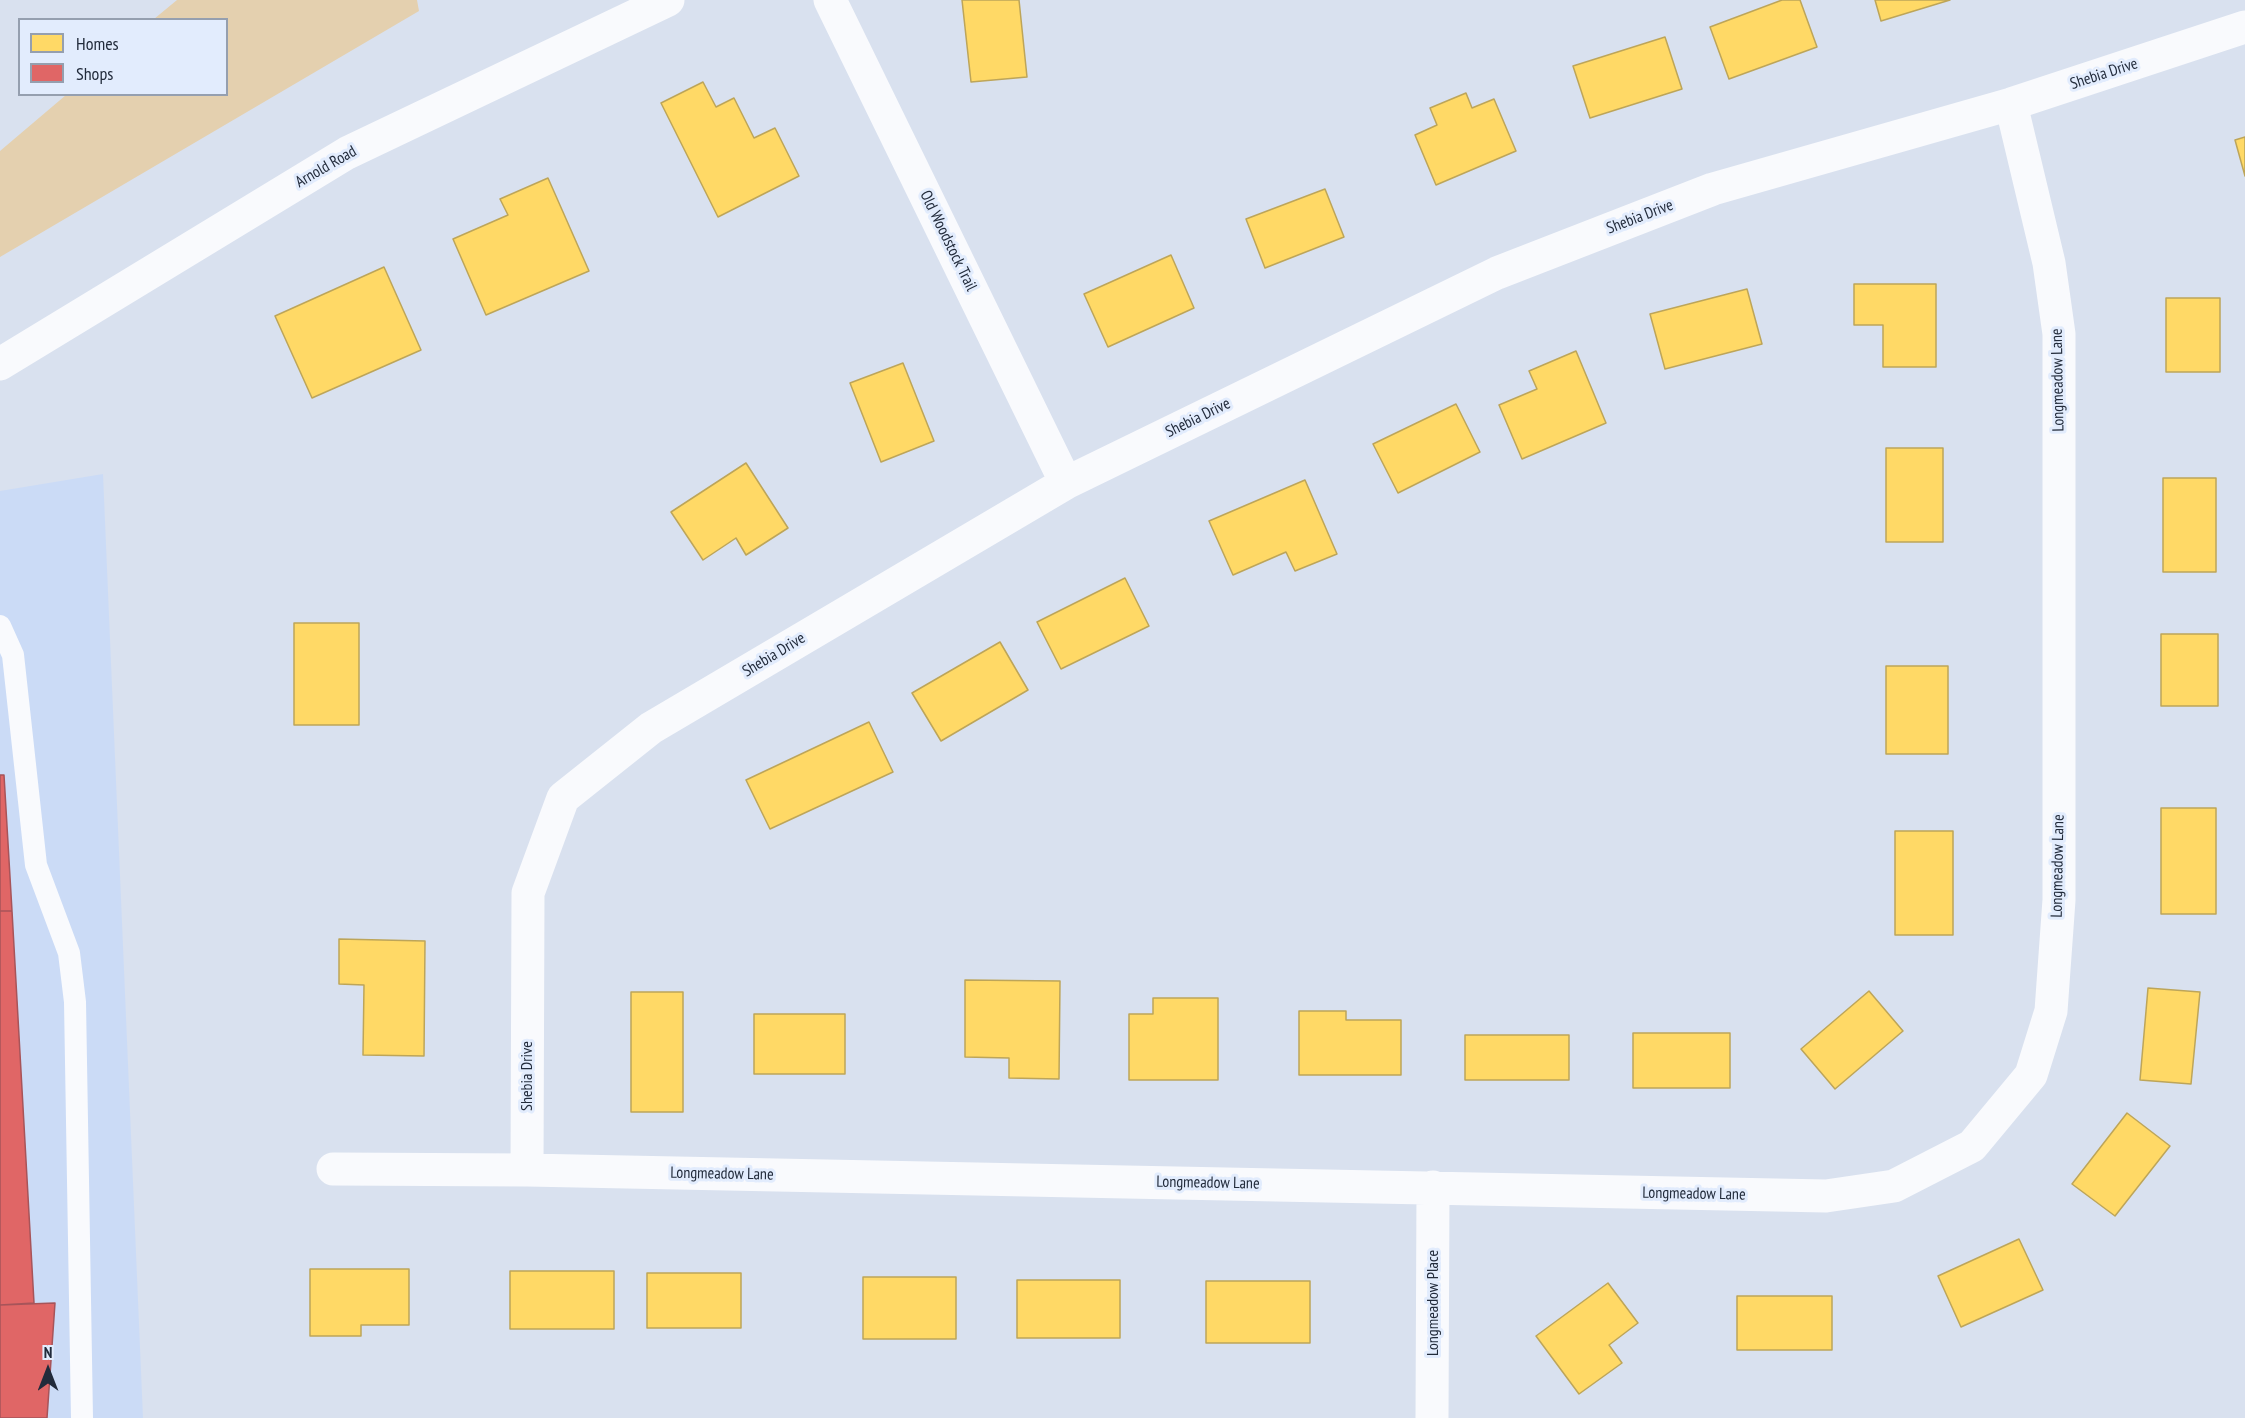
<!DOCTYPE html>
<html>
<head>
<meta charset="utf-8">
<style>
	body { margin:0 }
	#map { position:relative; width:2245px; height:1418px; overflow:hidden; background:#d9e1ef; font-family:"PT Sans Narrow",sans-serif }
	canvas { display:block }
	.legend { position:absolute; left:18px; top:18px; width:210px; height:78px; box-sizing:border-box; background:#e2ecfd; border:2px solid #959faf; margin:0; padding:8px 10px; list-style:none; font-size:18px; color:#222b3b }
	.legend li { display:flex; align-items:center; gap:12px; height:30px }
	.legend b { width:30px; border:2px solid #959faf }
	.north { position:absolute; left:18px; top:1340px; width:60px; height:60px; -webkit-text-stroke:4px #e2ecfd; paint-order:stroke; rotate:0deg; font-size:16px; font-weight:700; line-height:24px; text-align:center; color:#222b3b }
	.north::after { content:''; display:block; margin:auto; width:21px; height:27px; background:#222b3b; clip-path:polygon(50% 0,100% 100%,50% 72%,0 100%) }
</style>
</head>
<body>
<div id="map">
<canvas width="2245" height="1418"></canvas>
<ul class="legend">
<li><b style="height:16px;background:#ffd966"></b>Homes</li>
<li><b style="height:16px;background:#e06666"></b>Shops</li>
</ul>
<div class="north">N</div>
</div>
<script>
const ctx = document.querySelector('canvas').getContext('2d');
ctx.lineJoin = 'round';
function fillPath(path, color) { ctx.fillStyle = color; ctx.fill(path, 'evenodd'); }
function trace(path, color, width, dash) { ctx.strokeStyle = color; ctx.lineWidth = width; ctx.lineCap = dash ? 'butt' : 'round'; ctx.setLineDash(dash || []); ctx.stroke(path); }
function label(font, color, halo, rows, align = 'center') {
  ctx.font = font + ' "PT Sans Narrow",sans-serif'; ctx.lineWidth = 6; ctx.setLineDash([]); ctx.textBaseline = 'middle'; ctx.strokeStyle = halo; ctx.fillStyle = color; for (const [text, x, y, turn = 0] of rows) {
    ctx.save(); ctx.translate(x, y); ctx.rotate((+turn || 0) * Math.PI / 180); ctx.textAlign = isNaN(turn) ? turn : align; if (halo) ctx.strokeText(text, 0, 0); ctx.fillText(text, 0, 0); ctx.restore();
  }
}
fillPath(new Path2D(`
	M103 474 143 1418H0V491Z`), '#cbdbf6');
fillPath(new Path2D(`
	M177 0H417L419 11 0 257V151L66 95 226 94V20L154 19Z`), '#e4d0af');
const homes = new Path2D(`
	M962 0H1019L1027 77 971 82Z
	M1782 0H1800L1817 47 1729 79 1710 27Z
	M1875 0H1950L1881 21Z
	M1665 37 1682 89 1590 118 1573 66Z
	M703 82 716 107 734 98 754 138 775 128 799 176 718 217 661 103Z
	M1466 93 1472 108 1494 99 1516 151 1436 185 1415 135 1437 125 1430 108Z
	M2245 137V176L2235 140Z
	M548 178 589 271 486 315 453 239 508 215 500 199Z
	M1325 189 1344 237 1265 268 1246 219Z
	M1171 255 1194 308 1108 347 1084 294Z
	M384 267 421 350 312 398 275 316Z
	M1854 284H1936V367H1883V325H1854Z
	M1747 289 1762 344 1665 369 1650 314Z
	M2166 298H2220V372H2166Z
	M1576 351 1606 423 1522 459 1499 405 1537 389 1529 371Z
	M903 363 934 441 881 462 850 383Z
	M1456 404 1480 452 1398 493 1373 444Z
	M1886 448H1943V542H1886Z
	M746 463 788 528 746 555 736 538 703 560 671 512Z
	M2163 478H2216V572H2163Z
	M1305 480 1337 554 1295 571 1286 552 1233 575 1209 521Z
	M1125 578 1149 626 1061 669 1037 622Z
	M294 623H359V725H294Z
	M2161 634H2218V706H2161Z
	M1000 642 1028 690 941 741 912 693Z
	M1886 666H1948V754H1886Z
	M869 722 893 772 770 829 746 780Z
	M2161 808H2216V914H2161Z
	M1895 831H1953V935H1895Z
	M339 939 425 941 424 1056 363 1055 364 985 339 984Z
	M965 980 1060 981 1059 1079 1009 1078V1058L965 1057Z
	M2148 988 2200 992 2191 1084 2140 1080Z
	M1869 991 1903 1031 1835 1089 1801 1049Z
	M631 992H683V1112H631Z
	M1153 998H1218V1080H1129V1014H1153Z
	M1299 1011H1346V1020H1401V1075H1299Z
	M754 1014H845V1074H754Z
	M1633 1033H1730V1088H1633Z
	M1465 1035H1569V1080H1465Z
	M2127 1113 2170 1146 2115 1216 2072 1184Z
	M2019 1239 2043 1290 1961 1327 1938 1276Z
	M310 1269H409V1325H361V1336H310Z
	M510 1271H614V1329H510Z
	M647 1273H741V1328H647Z
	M863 1277H956V1339H863Z
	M1017 1280H1120V1338H1017Z
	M1206 1281H1310V1343H1206Z
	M1608 1283 1638 1323 1609 1345 1622 1363 1579 1394 1536 1336Z
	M1737 1296H1832V1350H1737Z`);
fillPath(homes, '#ffd966');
trace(homes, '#bda559', 1.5);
const shops = new Path2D(`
	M0 775H4L12 911H0Z
	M0 911H12L34 1303 0 1305Z
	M55 1303 47 1418H0V1305Z`);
fillPath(shops, '#e06666');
trace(shops, '#a75459', 1.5);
trace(new Path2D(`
	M0 626 13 655 36 865 69 953 75 1002 82 1418`), '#f9fafd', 22);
trace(new Path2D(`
	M830 0 1066 483
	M0 364 347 153 668 0
	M333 1169 527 1170 1826 1196 1894 1186 1972 1146 2031 1075 2051 1011 2059 900V334L2049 263 2011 104
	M527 1170 528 893 563 798 651 728 1066 483 1497 273 1713 189 2011 104 2245 27
	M1432 1418 1433 1187`), '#f9fafd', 33);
label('16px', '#222b3b', '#e2ecfd', [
	["Shebia Drive",2104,74,-18],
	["Arnold Road",326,167,-30],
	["Shebia Drive",1640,217,-21],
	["Old Woodstock Trail",948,241,64],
	["Longmeadow Lane",2058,380,-91],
	["Shebia Drive",1198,418,-26],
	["Shebia Drive",774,655,-31],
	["Longmeadow Lane",2058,866,-89],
	["Shebia Drive",527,1076,-90],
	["Longmeadow Lane",722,1174,1],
	["Longmeadow Lane",1208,1183,1],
	["Longmeadow Lane",1694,1194,1],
	["Longmeadow Place",1433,1303,-90]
]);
</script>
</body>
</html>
